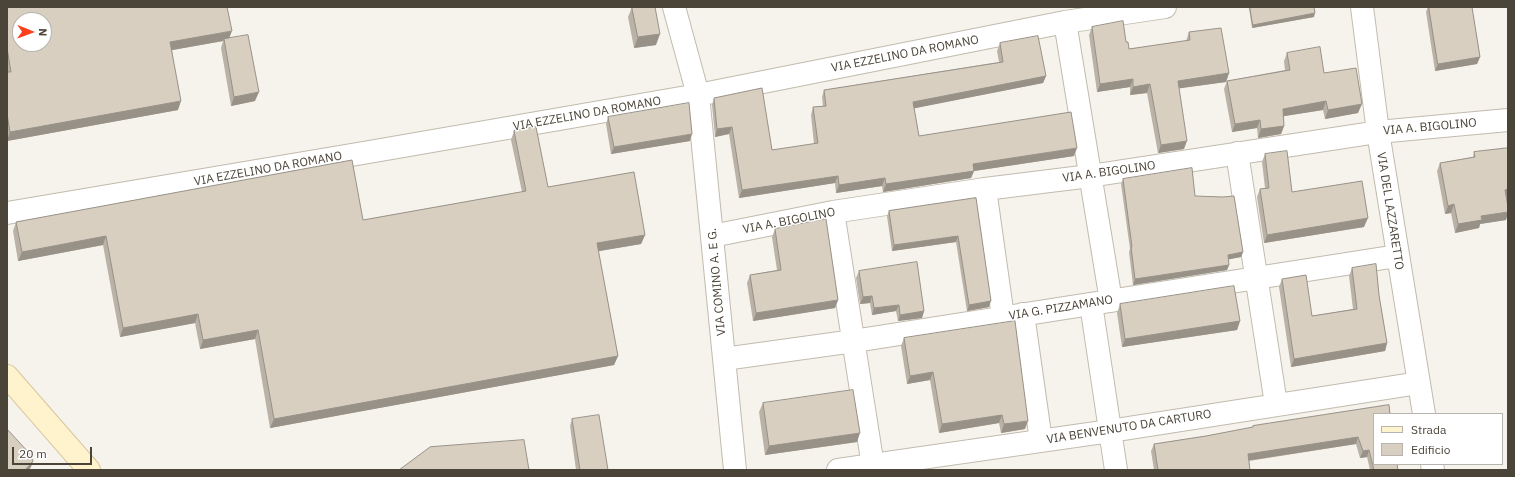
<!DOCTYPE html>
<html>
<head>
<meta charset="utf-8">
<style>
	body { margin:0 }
	#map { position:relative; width:1515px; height:477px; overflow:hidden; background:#f6f3ec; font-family:"IBM Plex Sans",sans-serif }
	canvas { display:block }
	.frame { position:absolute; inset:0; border:8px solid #4b4439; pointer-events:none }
	.legend { position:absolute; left:1373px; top:413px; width:130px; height:52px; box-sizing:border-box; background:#fff; border:1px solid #b7b4b0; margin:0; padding:5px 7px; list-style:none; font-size:12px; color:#4b4439 }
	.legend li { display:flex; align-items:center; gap:8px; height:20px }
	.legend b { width:20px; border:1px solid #b7b4b0 }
	.north { position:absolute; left:12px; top:12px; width:40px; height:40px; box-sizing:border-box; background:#fff; border:1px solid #b7b4b0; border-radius:50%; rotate:91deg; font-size:11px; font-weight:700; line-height:16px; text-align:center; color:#4b4439 }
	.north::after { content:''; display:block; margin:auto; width:14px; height:18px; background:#fc3f1d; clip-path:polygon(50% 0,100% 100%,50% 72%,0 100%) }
	.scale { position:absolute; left:12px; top:447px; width:80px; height:18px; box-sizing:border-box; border:2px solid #4b4439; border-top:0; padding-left:5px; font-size:12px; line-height:14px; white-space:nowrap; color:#4b4439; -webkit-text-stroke:3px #fff; paint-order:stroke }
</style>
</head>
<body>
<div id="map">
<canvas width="1515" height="477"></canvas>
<div class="frame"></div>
<ul class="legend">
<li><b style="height:5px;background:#fff3cd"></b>Strada</li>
<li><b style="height:11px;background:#d8cfc1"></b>Edificio</li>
</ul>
<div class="north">N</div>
<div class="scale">20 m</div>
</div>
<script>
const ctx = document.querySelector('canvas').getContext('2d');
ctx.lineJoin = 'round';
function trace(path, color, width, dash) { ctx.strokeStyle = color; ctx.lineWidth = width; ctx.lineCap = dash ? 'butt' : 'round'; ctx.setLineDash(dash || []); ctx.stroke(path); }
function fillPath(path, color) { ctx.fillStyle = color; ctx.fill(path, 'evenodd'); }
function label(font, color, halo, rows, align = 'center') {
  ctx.font = font + ' "IBM Plex Sans",sans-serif'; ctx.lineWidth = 3; ctx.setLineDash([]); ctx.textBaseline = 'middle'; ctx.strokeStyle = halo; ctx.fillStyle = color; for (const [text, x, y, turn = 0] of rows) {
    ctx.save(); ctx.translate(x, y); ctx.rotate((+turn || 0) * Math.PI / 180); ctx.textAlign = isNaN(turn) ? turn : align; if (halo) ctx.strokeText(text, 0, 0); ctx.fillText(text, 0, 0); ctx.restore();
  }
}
const street = new Path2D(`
	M674 7 698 95 735 470
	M1362 7 1378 132 1424 414
	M1065 22 1111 301
	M1237 153 1276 404
	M985 189 1003 317
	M833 212 873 466
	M7 213 369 152 698 95 1065 22 1165 7
	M712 236 833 212 985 189 1090 176 1378 132 1508 120
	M1091 304 1116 470
	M1023 314 1041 441
	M724 359 854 341 1397 256
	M1432 464 1433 470
	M838 470 1110 431 1419 383`);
const secondary = new Path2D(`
	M7 376 89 470`);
trace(street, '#c2bbae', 24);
trace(secondary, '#d6c79b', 24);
trace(street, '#fff', 22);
trace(secondary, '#fff3cd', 22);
fillPath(new Path2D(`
	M7 7 229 38 255 101 231 106 221 48 223 41 172 50 178 110 7 141Z
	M632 7H655L656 45 634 48 628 17Z
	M1249 7H1314V17L1252 28 1249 8Z
	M1428 7H1472L1480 57 1477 64 1435 71 1426 12Z
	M1092 27 1126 42 1129 49 1186 41 1189 32 1229 73 1226 82 1179 88 1184 149 1158 153 1147 93 1130 95V87L1097 92 1089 35Z
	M1000 43 1046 76 1043 83 914 108 919 136 1074 156 974 171 971 178 883 192 882 186 836 193 835 183 739 198 729 134 715 137 712 105 714 98 772 150 814 144 811 115 813 107 823 106 822 97 824 90 999 62 997 51Z
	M1287 53 1324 73 1358 113 1325 119 1323 110 1283 116 1284 126 1281 134 1258 138 1257 128 1232 132 1224 89 1227 81 1285 70 1284 61Z
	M608 117 690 141 611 154 606 124Z
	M514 131 548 187 645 235 641 244 598 251 618 356 614 365 270 428 255 339 200 349 195 323 120 337 103 245 18 261 13 231 16 222 363 220 522 192 511 140Z
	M1508 148V197H1506V220L1480 224 1479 228 1455 233 1451 213 1445 214 1437 171 1440 163 1473 157 1474 152Z
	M1265 154 1292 192 1364 227 1264 243 1257 197 1260 189 1265 188 1262 162Z
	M1123 179 1195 196 1243 252 1241 257 1228 259 1229 265 1227 270 1133 285 1129 252 1130 249 1121 184Z
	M976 198 989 307 967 311 956 242 892 251 887 216 889 211Z
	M775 229 838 300 835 308 753 321 747 283 750 275 777 270 772 237Z
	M1352 268 1379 295 1387 343 1385 351 1291 367 1279 287 1282 279 1312 316 1353 309 1349 276Z
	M859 271 924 311 922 318 898 321 896 311 872 315 870 303 860 304 856 278Z
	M1120 304 1240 321 1237 330 1122 347 1117 313Z
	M904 338 1025 429 1001 433 999 423 939 433 930 380 907 384 901 346Z
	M763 403 857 442 765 455 759 412Z
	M1389 405 1398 470H1370L1367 457 1360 458 1356 444 1249 461 1250 470H1154L1151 451 1154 444 1206 436 1252 428 1253 426Z
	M572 419 608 470H576L570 426Z`), '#bab2a6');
fillPath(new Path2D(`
	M1315 13 1314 17 1252 28 1253 25Z
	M232 31 228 41 224 39 223 41 167 51 170 42Z
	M660 34 656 45 634 48 638 37Z
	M1480 57 1477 64 1435 71 1438 64Z
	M1229 73 1226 82 1175 89 1178 81Z
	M1046 76 1043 83 911 109 913 102Z
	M1133 79 1130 87 1097 92 1100 84Z
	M1150 84 1147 93 1130 95 1133 87Z
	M259 92 255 101 231 106 234 97Z
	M181 101 178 110 7 141 10 132Z
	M1326 101 1323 110 1279 117 1283 109Z
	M1362 104 1358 113 1325 119 1328 110Z
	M1260 120 1257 128 1232 132 1235 124Z
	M1284 126 1281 134 1258 138 1261 129Z
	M732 127 729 134 715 137 717 129Z
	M692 134 690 141 611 154 614 147Z
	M1187 141 1184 149 1158 153 1161 145Z
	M1077 148 1074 156 974 171 971 178 883 192 886 184 973 164Z
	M838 176 835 183 739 198 742 190Z
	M885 178 882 186 836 193 839 185Z
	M1508 189V197L1502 198 1505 190Z
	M1454 204 1451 213 1445 214 1448 206Z
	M1508 212V214L1506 220 1480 224 1479 228 1455 233 1458 224 1481 216Z
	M1368 218 1364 227 1264 243 1267 235Z
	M645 235 641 244 594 252 597 243Z
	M106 236 103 245 18 261 22 252Z
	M958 236 956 242 892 251 894 245Z
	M1243 252 1241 257 1226 260 1228 255Z
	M1229 265 1227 270 1133 285 1135 279Z
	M872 296 870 303 860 304 863 297Z
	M838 300 835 308 753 321 756 313Z
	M991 301 989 307 967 311 969 305Z
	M899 305 896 311 872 315 874 308Z
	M924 311 922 318 898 321 900 315Z
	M198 314 195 323 120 337 123 328Z
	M1240 321 1237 330 1122 347 1125 339Z
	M258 330 255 339 200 349 203 340Z
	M1387 343 1385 351 1291 367 1294 359Z
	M618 356 614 365 270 428 274 419Z
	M933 372 930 380 907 384 910 376Z
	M1002 415 999 423 939 433 942 424Z
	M1028 421 1025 429 1001 433 1004 424Z
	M860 433 857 442 765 455 769 446Z
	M1358 437 1356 444 1245 461 1248 454Z
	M1369 450 1367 457 1360 458 1363 451Z
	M33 461 31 467 29 470H25Z`), '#979187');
const building = new Path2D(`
	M7 7H227L232 31 170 42 181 101 10 132 7 114V72H11L7 48ZM20 20H44V44H20Z
	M632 7H655L660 34 638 37Z
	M1250 7H1314L1315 13 1253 25Z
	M1429 7H1472L1480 57 1438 64Z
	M1123 21 1126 42H1128L1129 49 1190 40 1189 32 1221 28 1229 73 1178 81 1187 141 1161 145 1150 84 1133 87V79L1100 84 1092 27Z
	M248 35 259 92 234 97 224 39Z
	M1038 36 1046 76 913 102 919 136 1071 112 1077 148 973 164 974 171 886 184 885 178 839 185 838 176 742 190 732 127 717 129 714 98 762 88 772 150 818 143 813 107 826 106 824 90 1003 62 1000 43Z
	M1320 47 1324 73 1356 68 1362 104 1328 110 1326 101 1283 109 1284 126 1261 129 1260 120 1235 124 1227 81 1290 70 1287 53Z
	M689 103 692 134 614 147 608 117Z
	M536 127 548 187 634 172 645 235 597 243 618 356 274 419 258 330 203 340 198 314 123 328 106 236 22 252 16 222 352 160 363 220 526 191 514 131Z
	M1506 148H1508V189L1505 190 1508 207V212L1481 216 1482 220 1458 224 1454 204 1448 206 1440 163 1475 157 1474 152Z
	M1287 151 1292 192 1362 181 1368 218 1267 235 1260 189 1269 188 1265 154Z
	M1192 168 1195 196 1223 197 1234 196 1243 252 1228 255 1229 265 1135 279 1131 247H1132L1123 179Z
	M976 198 991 301 969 305 958 236 894 245 889 211Z
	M826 219 838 300 756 313 750 275 781 270 775 229Z
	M917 262 924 311 900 315 899 305 874 308 872 296 863 297 859 271Z
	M1376 264 1379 295 1387 343 1294 359 1282 279 1306 275 1312 316 1357 309 1352 268Z
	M1234 286 1240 321 1125 339 1120 304Z
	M1015 321 1028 421 1004 424 1002 415 942 424 933 372 910 376 904 338Z
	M853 390 860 433 769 446 763 403Z
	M1389 405 1390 414H1374V464H1397L1398 470H1374L1369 450 1363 451 1358 437 1248 454 1250 470H1158L1154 444 1206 436 1253 427V426Z
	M599 415 608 470H580L572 419Z
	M7 429 30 454 33 461 25 470H7Z
	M524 440 529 470H399L430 447Z`);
fillPath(building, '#d8cfc1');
trace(building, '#979187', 1);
label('12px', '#4b4439', '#fff', [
	["VIA EZZELINO DA ROMANO",905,54,-11],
	["VIA EZZELINO DA ROMANO",587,114,-10],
	["VIA A. BIGOLINO",1430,127,-5],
	["VIA EZZELINO DA ROMANO",268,169,-10],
	["VIA A. BIGOLINO",1109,172,-8],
	["VIA DEL LAZZARETTO",1390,211,81],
	["VIA A. BIGOLINO",789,221,-11],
	["VIA COMINO A. E G.",717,282,-95],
	["VIA G. PIZZAMANO",1061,308,-9],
	["VIA BENVENUTO DA CARTURO",1129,427,-9]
]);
</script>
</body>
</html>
